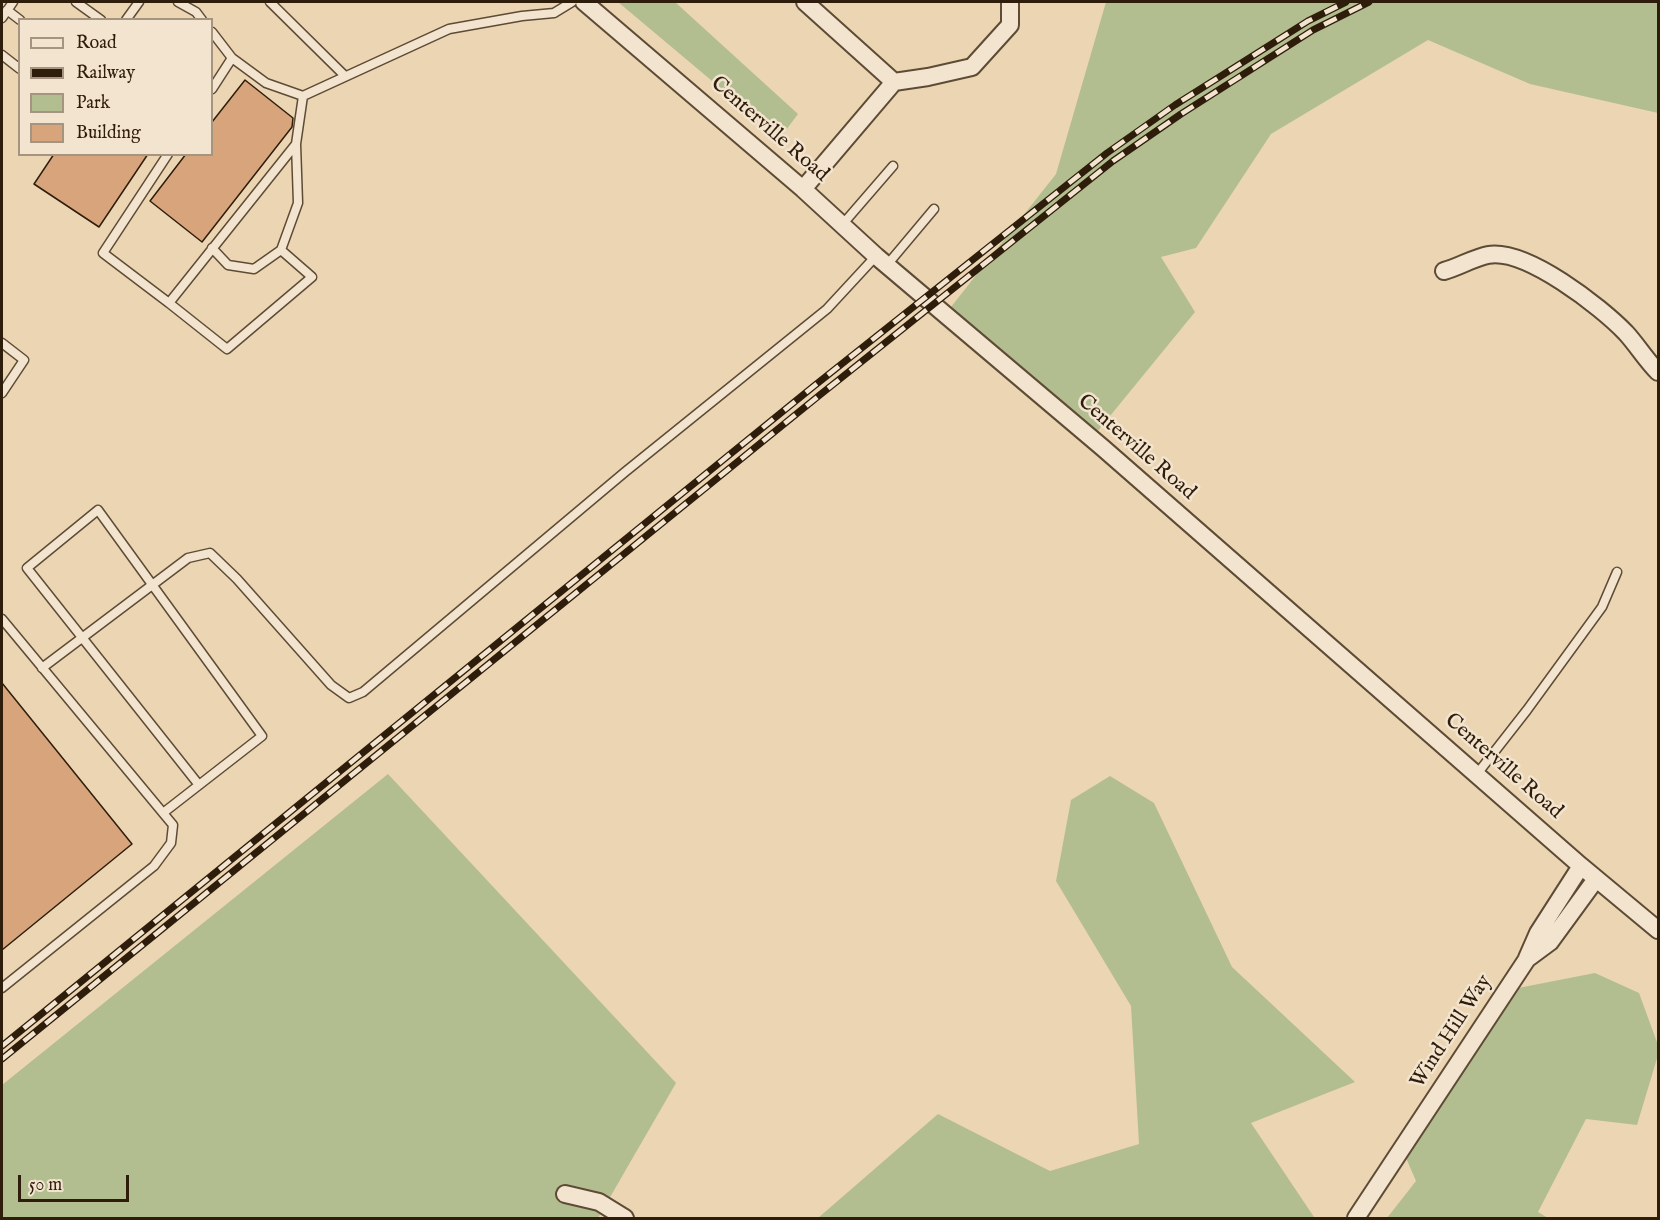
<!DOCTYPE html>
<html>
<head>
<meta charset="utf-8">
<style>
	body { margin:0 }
	#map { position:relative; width:1660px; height:1220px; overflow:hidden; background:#ebd5b3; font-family:"IM FELL English",serif }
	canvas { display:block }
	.frame { position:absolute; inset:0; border:3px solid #2f1d0b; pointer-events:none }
	.legend { position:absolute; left:18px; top:18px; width:195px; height:138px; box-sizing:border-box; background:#f2e4ce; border:2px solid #a49480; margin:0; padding:8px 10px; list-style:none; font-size:18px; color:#2f1d0b }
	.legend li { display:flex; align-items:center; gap:12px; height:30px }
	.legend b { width:30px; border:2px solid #a49480 }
	.scale { position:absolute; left:18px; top:1175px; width:111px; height:27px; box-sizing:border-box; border:3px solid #2f1d0b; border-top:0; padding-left:8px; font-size:18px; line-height:21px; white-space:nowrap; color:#2f1d0b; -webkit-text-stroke:4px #f2e4ce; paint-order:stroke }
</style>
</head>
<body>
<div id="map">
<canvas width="1660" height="1220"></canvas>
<div class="frame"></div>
<ul class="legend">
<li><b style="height:8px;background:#f2e4ce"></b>Road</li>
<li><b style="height:8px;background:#2f1d0b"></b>Railway</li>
<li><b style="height:16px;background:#b3be90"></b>Park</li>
<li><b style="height:16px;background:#d7a47c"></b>Building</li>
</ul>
<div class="scale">50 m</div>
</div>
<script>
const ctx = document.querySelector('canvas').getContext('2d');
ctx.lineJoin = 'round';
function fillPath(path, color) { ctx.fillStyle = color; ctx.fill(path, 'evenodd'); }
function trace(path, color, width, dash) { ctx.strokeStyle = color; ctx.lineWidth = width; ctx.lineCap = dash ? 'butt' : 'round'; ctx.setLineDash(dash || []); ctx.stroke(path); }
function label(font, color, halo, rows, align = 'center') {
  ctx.font = font + ' "IM FELL English",serif'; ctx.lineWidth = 5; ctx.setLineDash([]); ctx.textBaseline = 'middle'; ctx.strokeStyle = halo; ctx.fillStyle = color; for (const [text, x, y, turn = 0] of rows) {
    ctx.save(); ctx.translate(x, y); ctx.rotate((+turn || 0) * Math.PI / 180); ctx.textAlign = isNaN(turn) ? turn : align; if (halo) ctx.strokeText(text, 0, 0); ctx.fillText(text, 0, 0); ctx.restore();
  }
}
fillPath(new Path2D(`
	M618 2H675L798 114 780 138Z
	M1106 2H1658V113L1530 84 1428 40 1271 134 1196 248 1161 257 1195 312 1092 438 947 312 1056 174Z
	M388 774 676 1083 598 1218H2V1085Z
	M1110 776 1154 803 1232 967 1355 1082 1251 1123 1314 1217 818 1218 938 1114 1050 1171 1139 1144 1131 1006 1056 881 1071 800Z
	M1595 973 1639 993 1658 1045V1055L1637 1125 1586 1119 1538 1212 1548 1218H1387L1416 1181 1403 1151 1513 989Z`), '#b3be90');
const building = new Path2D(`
	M245 80 293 118 292 127 202 242 150 201 186 154H212V122Z
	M54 154H148L99 227 34 184Z
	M2 683 132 844 2 950Z`);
fillPath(building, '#d7a47c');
trace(building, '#2f1d0b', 1.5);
const lane = new Path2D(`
	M76 2 101 20
	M178 2 196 12 202 20
	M270 2 345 76
	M7 10 20 20
	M2 18 13 2
	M126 20 139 2
	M2 55 20 69
	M212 89 232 58
	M303 96 449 29 522 16 554 13 572 2
	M168 154 103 253 169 303 296 144 303 96 266 83 232 58 212 32
	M842 225 893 166
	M281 250 298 203 296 144
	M887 265 934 209
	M169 303 227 349 312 277 281 250 254 269 228 265 212 248
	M2 343 24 360 2 393
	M2 619 173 825 171 843 154 866 2 988
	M42 668 188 558 210 553 237 579 331 685 349 698 363 692 625 472 827 309 876 256
	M1477 774 1527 710 1602 607 1617 572
	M163 813 262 736 98 510 27 568 199 785`);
const street = new Path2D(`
	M584 2 803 189 876 256 1103 448 1581 866 1658 930
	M805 2 894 82 928 77 972 67 1010 25V2
	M803 189 894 82
	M1444 271C1459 267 1473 258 1488 255 1526 248 1601 307 1626 333 1637 345 1646 360 1658 372
	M1527 958 1538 933 1581 866
	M565 1194 599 1202 625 1218
	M1356 1218 1527 959 1550 942 1596 879`);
trace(lane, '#5e4b35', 11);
trace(street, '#5e4b35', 20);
trace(lane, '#f2e4ce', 8);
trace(street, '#f2e4ce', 16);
const rail = new Path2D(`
	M2 1046 814 386 1107 153 1175 105 1308 21 1346 2
	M2 1059 821 394 1113 161 1181 114 1313 30 1369 2`);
trace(rail, '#2f1d0b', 7);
trace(rail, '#f2e4ce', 4.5, [14]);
label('21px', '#2f1d0b', '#f2e4ce', [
	["Centerville Road",769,130,41],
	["Centerville Road",1136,448,41],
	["Centerville Road",1503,767,41],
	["Wind Hill Way",1452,1032,-57]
]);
</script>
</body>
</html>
